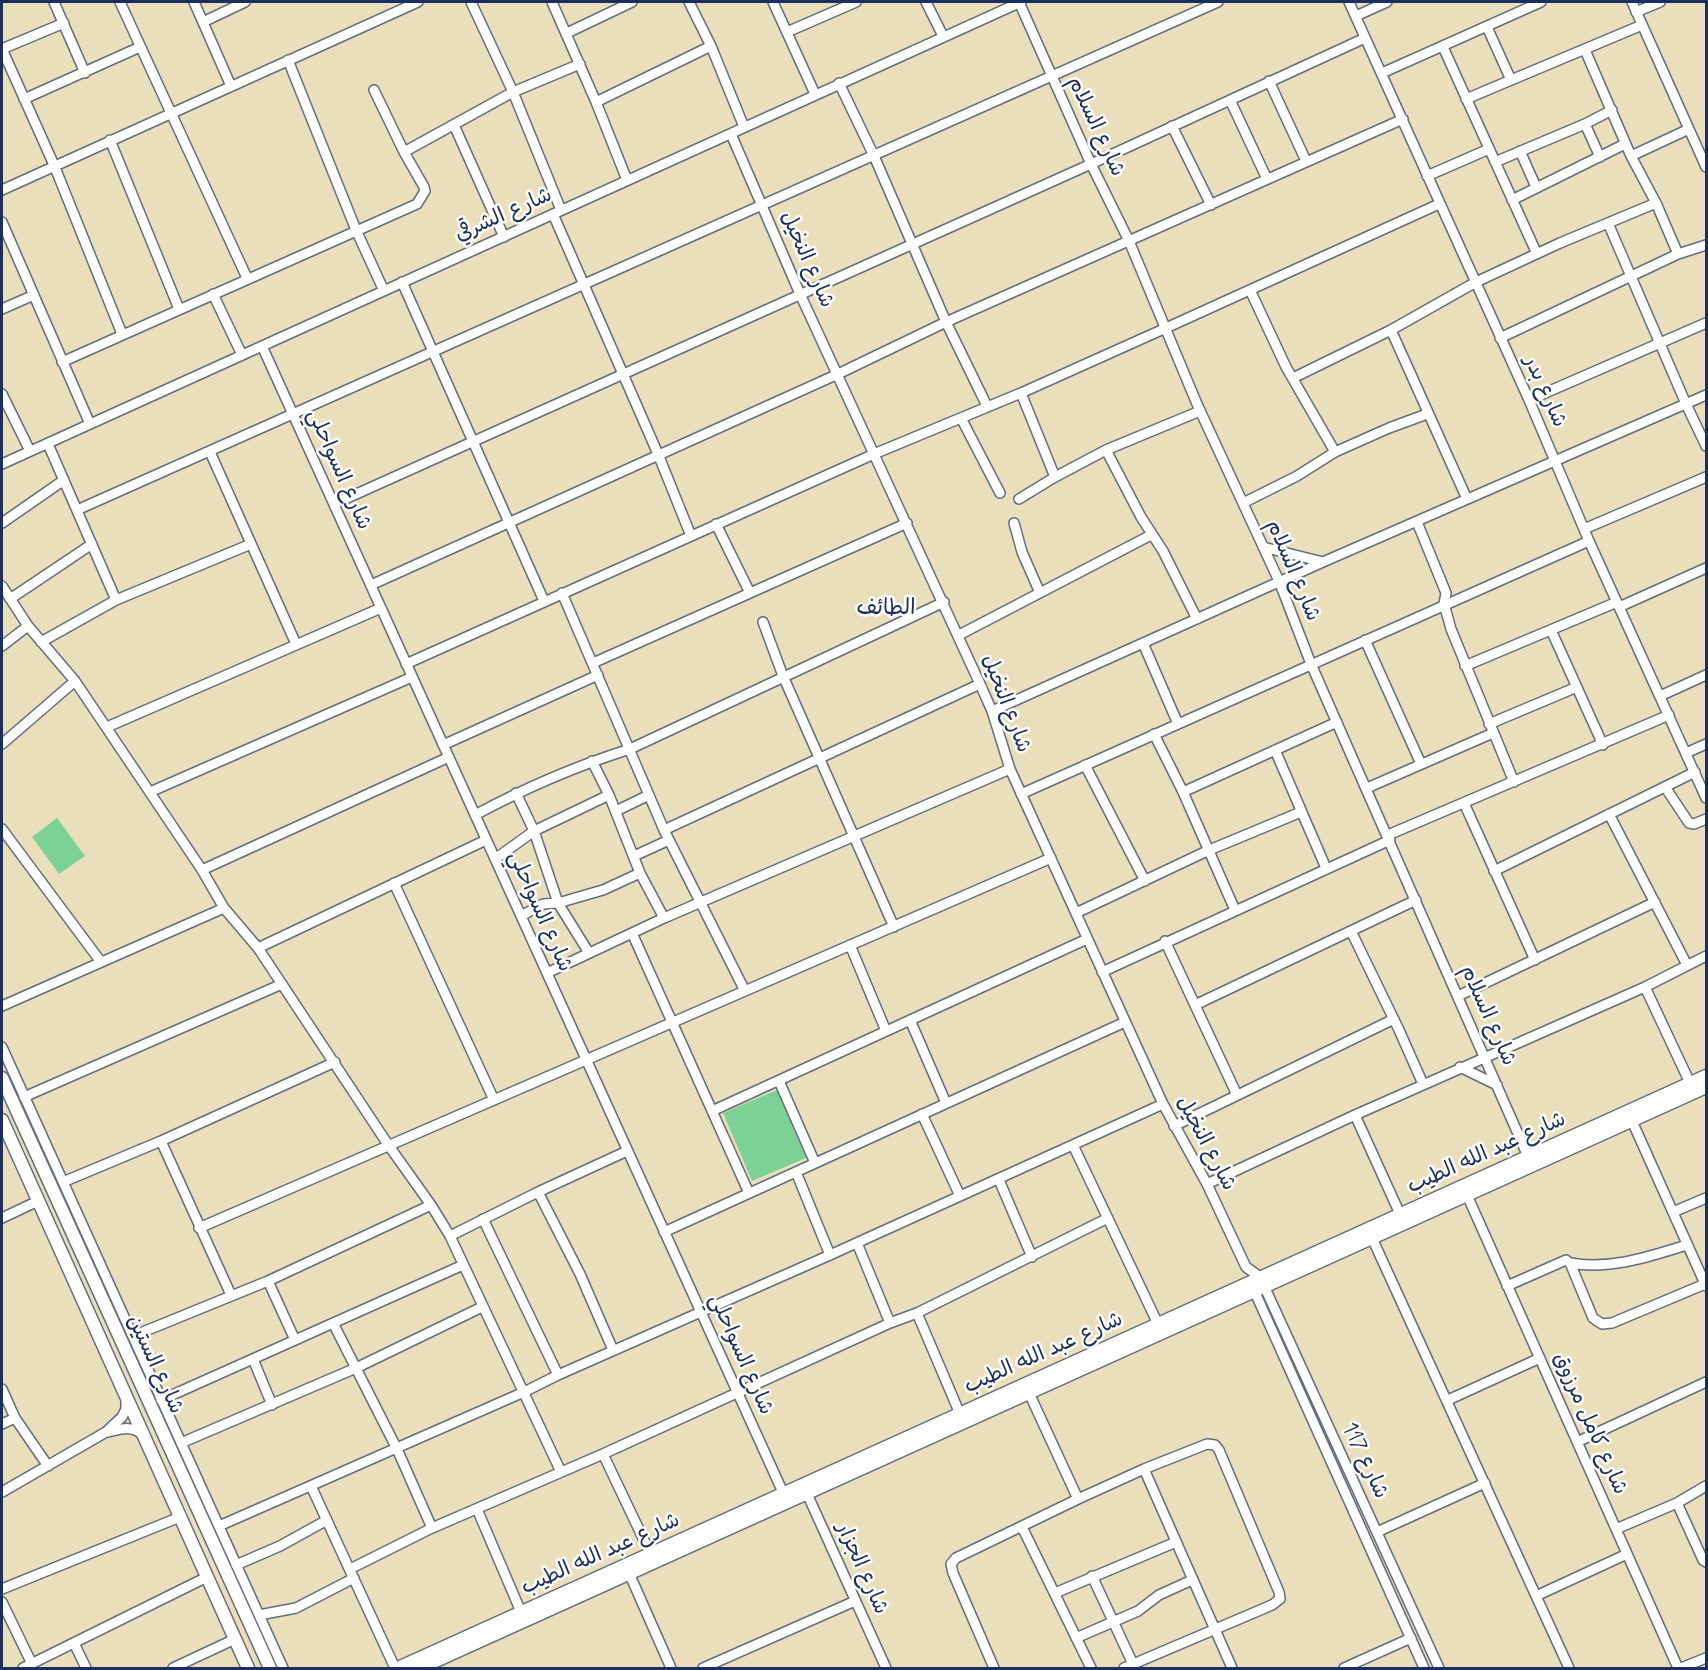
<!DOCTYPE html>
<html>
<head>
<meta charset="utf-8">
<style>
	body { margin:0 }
	#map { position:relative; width:1708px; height:1670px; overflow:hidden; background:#e9dfbb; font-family:Mynerve,sans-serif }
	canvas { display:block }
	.frame { position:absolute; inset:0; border:3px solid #1b2f5e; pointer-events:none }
</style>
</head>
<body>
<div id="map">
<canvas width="1708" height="1670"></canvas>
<div class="frame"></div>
</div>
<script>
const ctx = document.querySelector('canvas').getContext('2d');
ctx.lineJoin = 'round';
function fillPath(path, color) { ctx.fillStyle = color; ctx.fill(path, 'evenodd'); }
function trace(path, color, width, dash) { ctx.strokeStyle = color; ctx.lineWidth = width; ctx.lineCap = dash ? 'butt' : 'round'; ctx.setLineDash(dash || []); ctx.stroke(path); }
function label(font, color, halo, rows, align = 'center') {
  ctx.font = font + ' Mynerve,"Playpen Sans Arabic",sans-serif'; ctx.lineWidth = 5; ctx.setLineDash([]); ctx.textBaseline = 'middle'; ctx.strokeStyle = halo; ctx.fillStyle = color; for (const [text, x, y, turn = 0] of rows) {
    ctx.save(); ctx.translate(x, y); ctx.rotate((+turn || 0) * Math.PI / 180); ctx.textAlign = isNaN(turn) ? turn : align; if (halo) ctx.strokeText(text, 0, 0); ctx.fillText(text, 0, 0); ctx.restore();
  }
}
fillPath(new Path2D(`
	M57 818 85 856 59 874 32 837Z
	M777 1090 806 1158 752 1181 723 1113Z`), '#7cd295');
const minor = new Path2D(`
	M54 2 85 73
	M120 2 247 278
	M194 2 231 86
	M471 2 513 92 561 210
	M552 2 596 102 627 180
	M689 2 711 46 744 127
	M773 2 815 94
	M926 2 943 36
	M1019 2 1091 164 1129 241 1197 404 1279 581 1311 664 1530 1161
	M1349 2 1529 400 1589 541 1706 798
	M1632 2 1706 167
	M1636 12 1660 2
	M1356 16 1387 2
	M203 22 245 2
	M1487 27 1511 80
	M787 32 856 2
	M567 33 632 2
	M1443 47 1537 254
	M2 49 54 165 122 334
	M2 49 64 23
	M1585 50 1631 156 1656 203 1678 254
	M288 60 356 230 384 291
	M1382 73 1541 2
	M1269 81 1306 161
	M839 83 874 156 946 322 987 406
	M24 99 140 47
	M1466 99 1642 25
	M1230 100 1267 179
	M596 102 711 46
	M1585 124 1600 157
	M454 125 504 237
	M1172 126 1211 205
	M731 134 800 294 980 684 992 711 1010 769 1163 1104 1207 1184 1246 1267 1260 1277 1439 1668
	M110 140 179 309
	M1520 151 1536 187
	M404 152 513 92 580 64
	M1631 156 1689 129
	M1495 162 1585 124 1612 110
	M1427 176 1489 149
	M2 190 418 2
	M1512 200 1625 144
	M553 214 658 454 691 536
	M2 222 90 424
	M1608 223 1686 404 1706 446
	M402 282 544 601
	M1250 290 1286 367 1335 452
	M213 294 242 355
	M2 309 34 295
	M1391 330 1467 499
	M1500 338 1678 254 1706 245
	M262 346 786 1499
	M62 362 417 204 425 191 424 187 404 152 374 90
	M1293 378 1391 330 1476 282 1560 243 1656 203
	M1021 393 1055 477
	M2 394 30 451
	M1529 400 1706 323
	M961 418 1000 493
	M48 444 116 600
	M1106 450 1141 517 1163 551 1197 619
	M210 452 296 644
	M2 464 1021 2
	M1019 499 1055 477 1106 450 1200 411
	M1243 503 1297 476 1335 452 1389 428 1427 414
	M334 504 1091 164 1365 38
	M77 510 1218 2
	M1417 522 1446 593 1444 604 1451 629 1514 782
	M2 523 64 480
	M1014 523 1022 552 1040 593
	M716 524 750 593
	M1584 529 1706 477
	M1263 547 1323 562
	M371 585 838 374 946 322 1403 119
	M2 586 28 626 75 681 202 870 224 908 258 948 389 1146 431 1205 450 1236 561 1472
	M562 593 664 830 745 991
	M10 599 92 544
	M1619 607 1706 568
	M763 622 783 676 894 927
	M1551 630 1603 745
	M959 635 1151 535
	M1365 640 1421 764
	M41 642 116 600 251 544
	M1143 643 1178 724
	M2 646 28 626
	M593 663 907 523
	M406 664 874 454 1021 393 1166 328 1439 204
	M1465 666 1617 602
	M1660 696 1706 675
	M992 711 1323 562 1706 395
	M1489 724 1577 687
	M107 727 381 608
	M1154 734 1183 792 1235 910
	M2 744 75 681
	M443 745 598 675
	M1275 750 1326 868
	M1686 753 1706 744
	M592 761 609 795 640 873 664 918
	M1085 765 1145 881
	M1665 787 1689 823 1694 824 1706 819
	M1367 788 1493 733
	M150 792 412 677
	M1183 792 1337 722
	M516 793 534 831 558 903 589 953
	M1021 794 1589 541
	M1464 803 1535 960
	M616 811 649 795
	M1609 814 1687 965
	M475 815C525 788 576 766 630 749L944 602
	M2 829 101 962
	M664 830 980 684
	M1388 835 1669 715
	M634 856 669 840
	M495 859 534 831 609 795
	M202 870 449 757
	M1494 871 1695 772
	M394 883 494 1100
	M1076 913 1207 851 1301 812
	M521 916 543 904 558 903 603 890 640 873
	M1351 931 1399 1030 1423 1084
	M632 933 749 1193
	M1165 941 1237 1095
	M850 945 886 1031
	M258 948 486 840
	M1102 972 1390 840
	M547 973 664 918 1010 769
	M1645 987 1690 1083
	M1458 996 1655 902
	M1195 1005 1416 900
	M2 1006 224 908
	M910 1020 946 1103
	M2 1047 283 1668
	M1460 1067 1497 1085
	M779 1081 815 1163
	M24 1097 282 984
	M712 1111 1087 939
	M922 1114 960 1196
	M1355 1115 1400 1214
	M1632 1121 1706 1286
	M1174 1126 1394 1019
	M161 1141 231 1295
	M1073 1145 1158 1324
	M796 1172 830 1255
	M999 1180 1032 1257
	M63 1182 161 1141 335 1062
	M1207 1184 1355 1115 1645 987 1706 956
	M538 1192 580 1274 613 1350
	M1467 1195 1678 1668
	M1673 1212 1706 1198
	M2 1218 38 1201
	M483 1219 558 1375
	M199 1228 1051 858
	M664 1232 1125 1022
	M450 1236 538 1192 627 1151
	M1372 1238 1569 1668
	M857 1243 890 1323
	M1570 1263C1611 1270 1648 1257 1687 1245
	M268 1281 295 1340
	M1507 1286 1566 1260 1570 1263 1593 1318 1602 1324 1612 1323 1705 1284
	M1253 1288 1424 1668
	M917 1313 960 1414
	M333 1323 397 1449 432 1528
	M133 1336 268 1281 431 1205
	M253 1359 272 1405
	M2 1389 15 1418 48 1466
	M1029 1393 1078 1499
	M161 1400 463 1265
	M1448 1400 1540 1358
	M2 1424 15 1418
	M108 1432C121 1429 133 1425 143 1435
	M1577 1442 1706 1382
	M181 1443 356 1368 482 1307
	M603 1454 652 1557
	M1144 1469 1232 1668
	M311 1486 395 1668
	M804 1487 886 1668
	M2 1492 106 1432 122 1417 126 1409V1398
	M1677 1503 1703 1560 1706 1562
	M477 1509 521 1612
	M219 1526 524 1392 558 1375 830 1255 1163 1104
	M1022 1527 1091 1668
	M1616 1529 1677 1503 1706 1486
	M1377 1532 1485 1483
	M236 1565 280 1546 327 1520
	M350 1569 432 1528 603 1454 890 1323 917 1313 1108 1218
	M629 1573 671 1668
	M1092 1576 1133 1664
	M2 1589 180 1517
	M1055 1593 1176 1542
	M1536 1596 1627 1554
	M2 1602 32 1664
	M259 1615 296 1608 354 1578
	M1076 1638 1138 1611 1159 1595 1192 1580
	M74 1643 86 1668
	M23 1668 207 1577
	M173 1668 235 1639
	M703 1668 855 1601
	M994 1668 953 1573 951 1564 956 1558 1078 1499 1144 1469 1207 1444 1215 1445 1219 1450 1279 1592 1280 1599 1272 1605 1124 1668
	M1344 1668 1411 1638
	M1681 1668 1706 1658`);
const major = new Path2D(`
	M2 1078 270 1668
	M2 1120 248 1668
	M398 1668 1706 1076
	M420 1668 1706 1087`);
trace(minor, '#636d7f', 12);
trace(major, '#636d7f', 15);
trace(minor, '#fff', 9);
trace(major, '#fff', 12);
label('21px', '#1b2f5e', '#fdfcf7', [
	["شارع السلام",1095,127,65],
	["شارع الشرقي",504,216,-24],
	["شارع النخيل",806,260,66],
	["شارع بدر",1544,392,66],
	["شارع السواحلي",338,470,66],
	["شارع السلام",1292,571,67],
	["شارع النخيل",1005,704,69],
	["شارع السواحلي",539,912,66],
	["شارع السلام",1487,1016,66],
	["شارع النخيل",1205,1144,62],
	["شارع عبد الله الطيب",1487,1154,-24],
	["شارع عبد الله الطيب",1044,1354,-24],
	["شارع السواحلي",740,1355,66],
	["شارع الستين",154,1365,65],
	["شارع كامل مرزوق",1589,1424,66],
	["شارع 117",1364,1461,65],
	["شارع عبد الله الطيب",601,1555,-24],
	["شارع الجزار",861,1569,66]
]);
label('22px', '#1b2f5e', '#fdfcf7', [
	["الطائف",886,609]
]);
</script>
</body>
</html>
